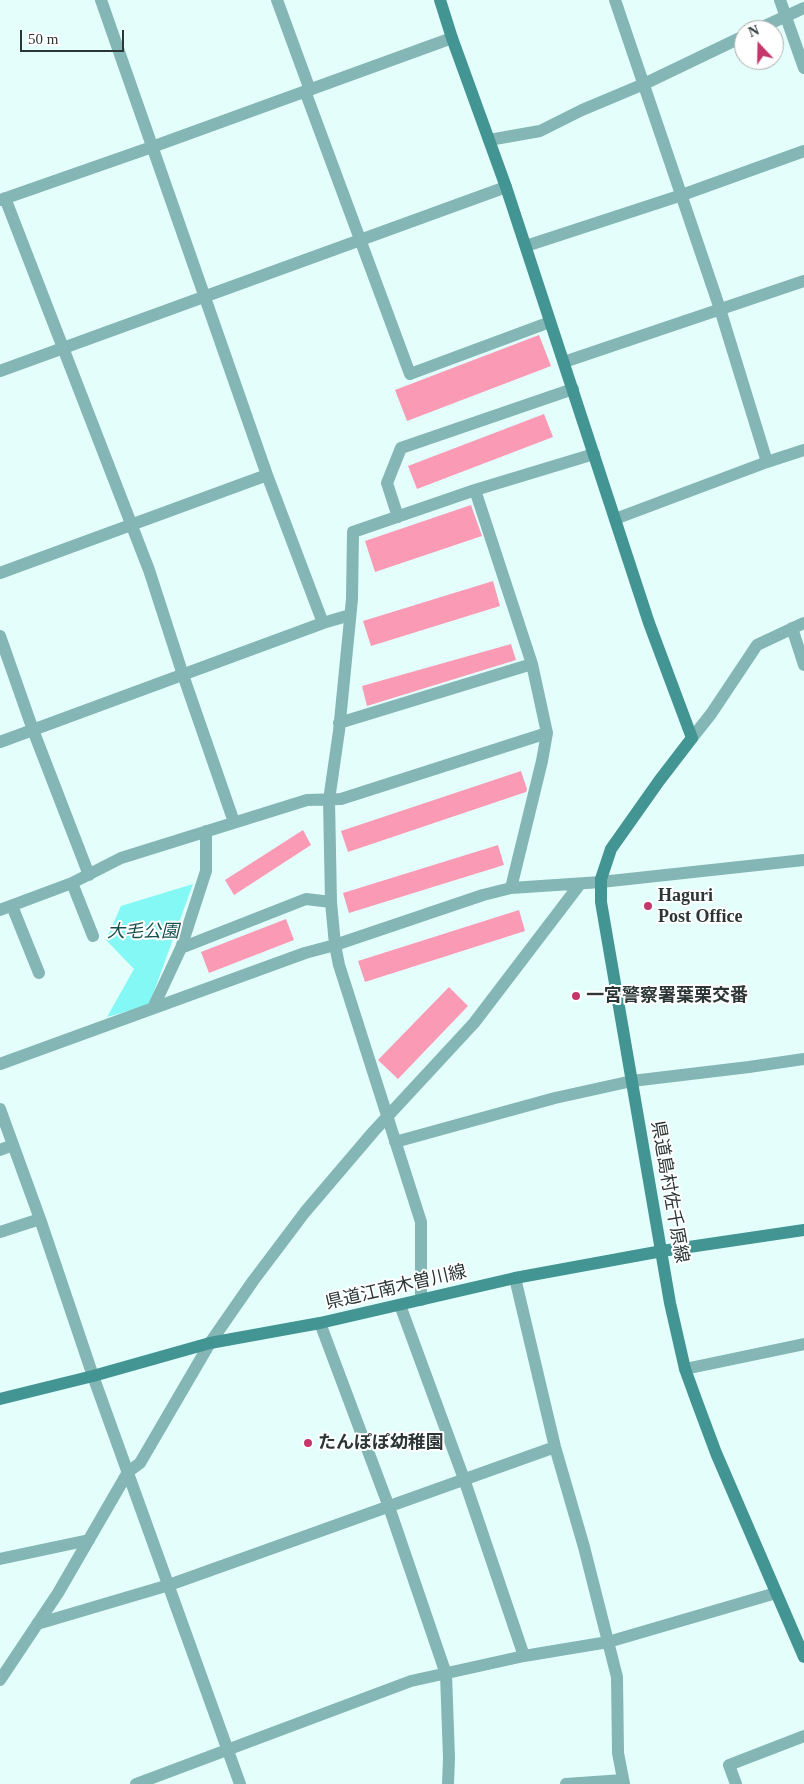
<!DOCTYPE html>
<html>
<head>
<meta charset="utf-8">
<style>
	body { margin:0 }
	#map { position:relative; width:804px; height:1784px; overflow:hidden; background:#e4fefc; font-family:"Times New Roman",serif }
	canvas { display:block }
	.north { position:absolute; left:734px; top:20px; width:50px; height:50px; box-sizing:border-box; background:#fff; border:1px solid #abafaf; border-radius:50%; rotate:339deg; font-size:14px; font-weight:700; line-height:20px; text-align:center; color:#2c3636 }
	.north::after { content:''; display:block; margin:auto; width:18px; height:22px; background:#c3376b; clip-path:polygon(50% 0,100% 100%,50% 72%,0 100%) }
	.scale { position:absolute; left:20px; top:30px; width:104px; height:22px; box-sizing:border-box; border:2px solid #2c3636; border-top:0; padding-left:6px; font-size:15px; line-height:18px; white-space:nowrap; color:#2c3636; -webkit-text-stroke:4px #fff; paint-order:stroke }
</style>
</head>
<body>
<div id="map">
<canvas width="804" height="1784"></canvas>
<div class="north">N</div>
<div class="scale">50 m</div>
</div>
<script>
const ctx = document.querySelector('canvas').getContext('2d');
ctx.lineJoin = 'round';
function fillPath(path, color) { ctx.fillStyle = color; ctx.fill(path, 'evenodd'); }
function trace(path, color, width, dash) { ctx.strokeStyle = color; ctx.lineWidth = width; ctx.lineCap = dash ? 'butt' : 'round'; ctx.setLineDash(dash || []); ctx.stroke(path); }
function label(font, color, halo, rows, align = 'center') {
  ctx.font = font + ' "Times New Roman","Noto Sans JP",serif'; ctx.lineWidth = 4; ctx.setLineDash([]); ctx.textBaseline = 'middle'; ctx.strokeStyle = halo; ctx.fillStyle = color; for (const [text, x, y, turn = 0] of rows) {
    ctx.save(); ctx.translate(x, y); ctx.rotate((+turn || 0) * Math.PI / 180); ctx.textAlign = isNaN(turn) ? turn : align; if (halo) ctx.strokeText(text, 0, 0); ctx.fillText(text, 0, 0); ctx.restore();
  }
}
fillPath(new Path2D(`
	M193 884 149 1005 107 1017 134 969 106 940 121 906Z`), '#83f8f5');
fillPath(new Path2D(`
	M539 335 551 366 407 421 395 390Z
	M544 414 553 437 417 489 408 466Z
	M471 505 482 536 375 572 365 541Z
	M493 581 500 606 371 646 363 621Z
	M511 644 516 660 367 706 362 686Z
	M521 771 527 789 526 792 348 852 341 831Z
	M303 830 311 845 234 895 225 880Z
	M498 845 504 865 349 913 343 893Z
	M519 910 525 931 365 982 358 961Z
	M286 919 294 940 209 973 201 952Z
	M449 987 468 1006 398 1079 378 1060Z`), '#fb9ab5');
trace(new Path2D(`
	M101 0 267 475 323 623
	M277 0 310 90
	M615 0 720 309 767 462
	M780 0 804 68
	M756 30 804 8
	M305 91 410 374 550 322
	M489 140 540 131 582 110 644 84 744 36
	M5 198 149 570 183 675 234 822
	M0 200 152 147 452 38
	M526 246 682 195 804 151
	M564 362 804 281
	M0 371 506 187
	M398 517 387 483 401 448 573 389
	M615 519 767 462 804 450
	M0 573 267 475
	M792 628 804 665
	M0 636 33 730 89 875
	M339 723 532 664
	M692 738 711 714 757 645 804 623
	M0 742 323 623 350 615
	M72 883 93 936
	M511 888 542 761 547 733 532 664 475 490 594 454
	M12 906 39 973
	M0 910 72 883 121 858 307 800 341 799 547 733
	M181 948 306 899 331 902
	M153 1008 181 948 206 871V831
	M0 1064 305 953 335 945 483 895 511 888 601 882 804 860
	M0 1109 40 1219 93 1376 240 1784
	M395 1142 555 1098 632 1081 749 1067 804 1059
	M0 1150 13 1145
	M0 1232 40 1219
	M515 1278 555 1447 584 1547 617 1677 618 1753 624 1784
	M421 1300V1222L339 965 335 945 331 902 329 800 339 731 352 599 353 532 475 490
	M400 1305 464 1479 524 1656
	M320 1323 389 1507 446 1674 449 1758 448 1784
	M685 1369 804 1344
	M0 1559 89 1540
	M37 1624 169 1585 555 1447
	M0 1680 58 1593 128 1472 140 1463 210 1343 253 1281 305 1212 374 1131 474 1023 580 884
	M136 1784 411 1681 524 1656 608 1642 776 1593
	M566 1784 623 1780
	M736 1784 729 1765 804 1736`), '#83b6b4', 12);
trace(new Path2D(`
	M440 0 452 38 506 187 649 623 692 738 659 781 611 849 601 879V902L670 1303 685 1369 697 1402 716 1453 804 1657
	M0 1399 93 1376 210 1343 320 1323 515 1278 662 1251 804 1230`), '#429593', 12);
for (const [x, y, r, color] of [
	[648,906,5,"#c3376b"],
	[576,996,5,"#c3376b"],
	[308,1443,5,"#c3376b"]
]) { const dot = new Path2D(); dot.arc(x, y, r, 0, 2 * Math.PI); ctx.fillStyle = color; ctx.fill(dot); trace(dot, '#fff', 2); }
label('bold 18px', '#2c3636', '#fff', [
	["Haguri",658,896],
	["Post Office",658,917],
	["一宮警察署葉栗交番",586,996],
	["たんぽぽ幼稚園",318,1443]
], 'left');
label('italic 18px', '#175251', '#fff', [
	["大毛公園",143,932]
]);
label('18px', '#2c3636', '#fff', [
	["県道島村佐千原線",669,1192,80],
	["県道江南木曽川線",396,1288,-13]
]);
</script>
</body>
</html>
